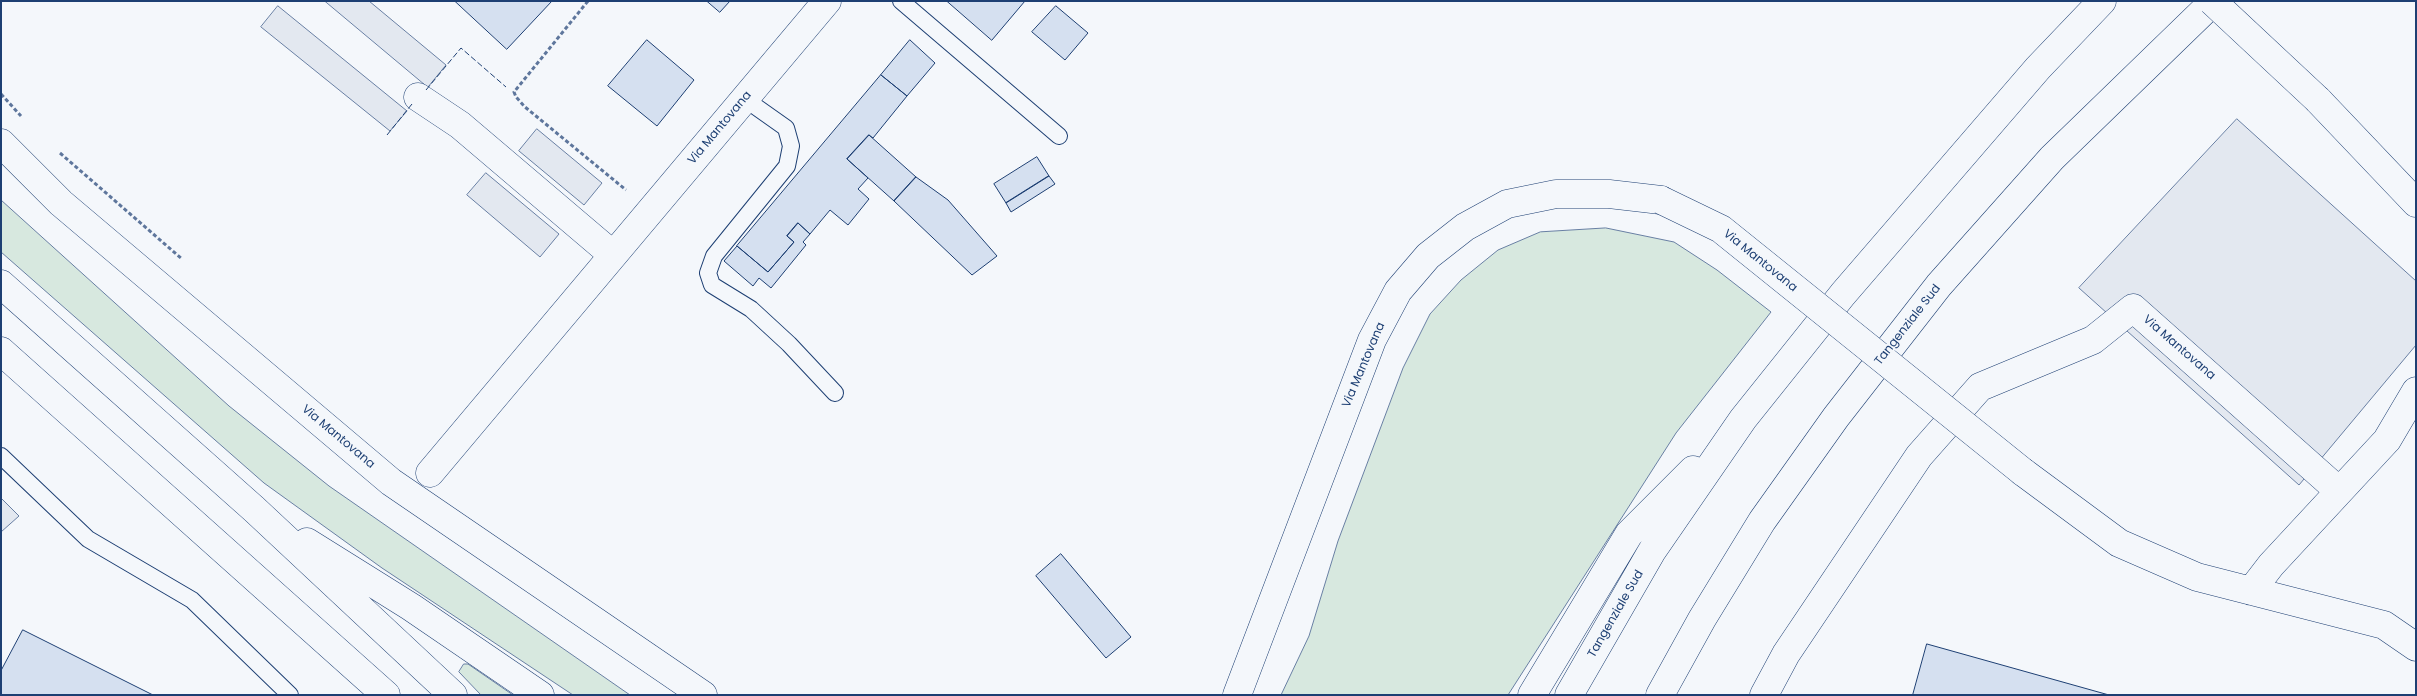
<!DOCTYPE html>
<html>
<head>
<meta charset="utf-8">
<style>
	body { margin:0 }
	#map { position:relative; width:2417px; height:696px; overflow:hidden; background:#f4f7fb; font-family:Poppins,sans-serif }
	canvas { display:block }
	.frame { position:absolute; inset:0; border:2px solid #1d3f73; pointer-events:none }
</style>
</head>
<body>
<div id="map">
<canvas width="2417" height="696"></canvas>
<div class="frame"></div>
</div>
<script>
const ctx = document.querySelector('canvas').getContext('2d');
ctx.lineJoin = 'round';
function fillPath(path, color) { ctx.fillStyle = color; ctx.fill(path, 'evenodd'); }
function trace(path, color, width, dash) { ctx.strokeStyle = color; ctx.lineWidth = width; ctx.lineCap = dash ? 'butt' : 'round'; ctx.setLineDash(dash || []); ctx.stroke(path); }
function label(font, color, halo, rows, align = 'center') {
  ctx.font = font + ' Poppins,sans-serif'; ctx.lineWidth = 4; ctx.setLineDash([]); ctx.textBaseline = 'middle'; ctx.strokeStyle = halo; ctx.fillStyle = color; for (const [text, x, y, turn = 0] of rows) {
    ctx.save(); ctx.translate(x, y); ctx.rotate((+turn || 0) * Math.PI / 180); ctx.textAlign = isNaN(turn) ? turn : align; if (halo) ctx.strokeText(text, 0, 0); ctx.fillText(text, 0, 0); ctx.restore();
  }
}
const green = new Path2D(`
	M1 200 229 406 329 486 630 695H573L382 568 264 483 1 252Z
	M1606 228 1674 242 1717 270 1771 312 1676 433 1508 695H1281L1309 636 1338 541 1403 368 1430 314 1461 280 1498 250 1540 232Z
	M464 664H468L513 695H481L459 672Z`);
fillPath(green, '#d7e8df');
trace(green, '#687fa3', 1);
const parking = new Path2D(`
	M325 1H369L446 65 428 87Z
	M278 6 407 111 390 131 261 27Z
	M2237 119 2416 281V345L2299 485 2079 288Z
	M537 129 602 183 584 205 519 151Z
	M486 173 559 234 540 257 467 195Z
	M1 498 19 516 1 532Z`);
fillPath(parking, '#e3e8f0');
trace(parking, '#687fa3', 1);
const building = new Path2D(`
	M455 1H552L507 49Z
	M707 1H730L720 12Z
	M947 1H1025L992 40Z
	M1056 6 1088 33 1065 60 1032 32Z
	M647 40 694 80 657 126 608 86Z
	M910 40 935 63 907 96 881 75Z
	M881 75 907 96 873 138 869 135 847 159 868 178 858 189 869 199 848 225 830 210 810 234 798 223 787 236 794 242 768 272 737 246Z
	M869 135 916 177 894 201 847 159Z
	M1037 157 1049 176 1006 203 994 184Z
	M1049 176 1055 184 1011 212 1006 203Z
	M916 177 948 200 997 256 972 275 894 201Z
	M798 223 810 234 803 242 806 245 771 288 759 278 753 286 724 261 737 246 768 272 794 242 787 236Z
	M1061 554 1131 637 1106 658 1036 576Z
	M23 630 153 695H1V671Z
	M1927 644 2109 695H1913Z`);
fillPath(building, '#d5e0f0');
trace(building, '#1d3f73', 1);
const service = new Path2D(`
	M901 1 1059 136
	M745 99 786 128 791 146 787 166 714 256 708 273 712 285 751 309 789 344 835 393
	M1 456 88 539 192 600 290 695`);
const minor = new Path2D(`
	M418 97 460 125 613 255
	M2318 100 2416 203
	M1 143 61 203 391 482 703 695
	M2023 472 2119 543 2197 577 2384 625 2416 647
	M430 473 827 1
	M2251 591 2271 565 2387 440 2416 391
	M1237 695 1372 340 1398 291 1428 256 1465 227 1507 204 1556 194H1609L1661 200
	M1764 695 1786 654 1919 456 1980 387 2093 340 2133 308 2339 491`);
const trunk = new Path2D(`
	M1 284 254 509 453 695
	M1 351 386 695
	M307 542 411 607 540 695
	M1532 695 1629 534 1693 470
	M1569 695 1652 551 1743 419 1843 294 2038 68 2102 1
	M1660 695 1702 619 1762 521 1836 417 1939 285 2052 158 2214 1`);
trace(service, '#1d3f73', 18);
trace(minor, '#1d3f73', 29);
trace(trunk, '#1d3f73', 29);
trace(new Path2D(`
	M588 1 514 92 516 97 525 107 626 190
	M1 94 21 116
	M60 153 182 259`), '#5e769c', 3, [4, 2.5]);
trace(service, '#f4f7fb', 16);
trace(minor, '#f4f7fb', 28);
trace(trunk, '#f4f7fb', 28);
const minorBridge = new Path2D(`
	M2212 1 2318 100
	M1661 200 1721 229 2023 472`);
trace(minorBridge, '#1d3f73', 29, []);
trace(minorBridge, '#f4f7fb', 28);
trace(new Path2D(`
	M426 90 461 48 506 87
	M387 135 412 104`), '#1d3f73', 1, [6, 2.5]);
label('12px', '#1d3f73', '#f4f7fb', [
	["Via Mantovana",720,128,-50],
	["Via Mantovana",1760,261,39],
	["Tangenziale Sud",1908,325,-52],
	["Via Mantovana",2179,348,41],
	["Via Mantovana",1364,365,-67],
	["Via Mantovana",338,437,40],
	["Tangenziale Sud",1616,614,-60]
]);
</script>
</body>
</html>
